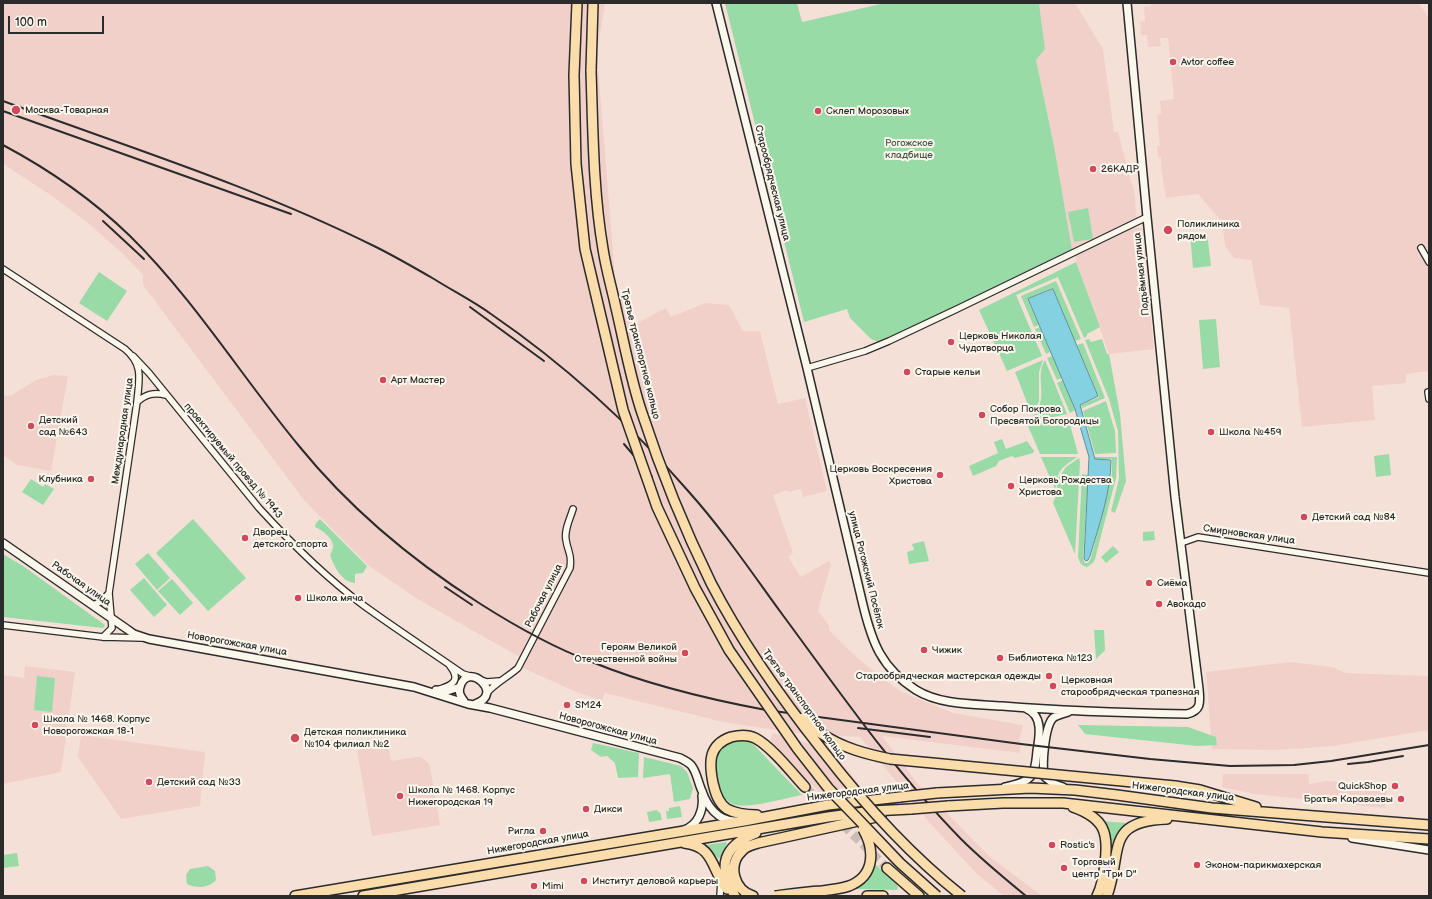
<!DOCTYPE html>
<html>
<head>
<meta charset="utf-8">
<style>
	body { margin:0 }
	#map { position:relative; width:1432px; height:899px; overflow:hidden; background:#f5e0d8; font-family:"Balsamiq Sans",sans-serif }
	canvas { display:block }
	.frame { position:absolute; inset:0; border:4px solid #2b2b2b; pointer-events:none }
	.scale { position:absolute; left:8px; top:16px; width:96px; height:18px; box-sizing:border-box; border:2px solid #2b2b2b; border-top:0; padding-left:5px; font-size:12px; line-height:14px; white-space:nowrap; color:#2b2b2b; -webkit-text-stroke:3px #fbf7ec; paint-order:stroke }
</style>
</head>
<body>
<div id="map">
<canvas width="1432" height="899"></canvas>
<div class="frame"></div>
<div class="scale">100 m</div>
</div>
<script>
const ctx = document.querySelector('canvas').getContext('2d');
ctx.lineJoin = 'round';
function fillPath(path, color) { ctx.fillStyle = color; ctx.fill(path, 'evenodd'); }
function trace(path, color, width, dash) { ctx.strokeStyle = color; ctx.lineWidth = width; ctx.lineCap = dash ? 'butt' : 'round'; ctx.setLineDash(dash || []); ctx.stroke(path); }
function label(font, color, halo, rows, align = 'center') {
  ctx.font = font + ' "Balsamiq Sans",sans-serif'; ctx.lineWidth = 4; ctx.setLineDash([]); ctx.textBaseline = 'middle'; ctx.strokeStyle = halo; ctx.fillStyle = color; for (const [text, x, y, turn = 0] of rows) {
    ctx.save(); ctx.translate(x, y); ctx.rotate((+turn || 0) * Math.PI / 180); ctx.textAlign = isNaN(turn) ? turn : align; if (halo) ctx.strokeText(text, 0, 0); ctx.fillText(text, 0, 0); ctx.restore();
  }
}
fillPath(new Path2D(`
	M3 3H605L597 54 616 289 637 323 666 308 671 317 705 303 729 305 743 331H760L778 404 805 398 827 491 803 497 801 489 788 492 787 490 773 495 793 553 788 557 801 577 829 561 831 564 818 610 829 626V630L851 652 879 676 902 692 953 713 1023 725 1019 740 1021 742 1020 753 882 736 919 785 989 856 1042 896H1004L977 874 929 822 860 737 796 733 723 722 605 693 602 701 574 691 523 668 518 656 419 600 369 566 304 500 143 285V275L124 255 87 222 49 194 3 164Z
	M1039 3H1075L1103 49 1114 132H1118L1135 195 1136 217 1131 220 1072 249 1054 146 1036 60 1045 49Z
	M1151 3H1419L1429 18V371L1406 374V383L1372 386 1375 420 1302 427 1289 308 1260 305 1251 260 1234 258 1225 246 1222 222 1198 194 1166 198 1161 168V157H1158L1157 146H1160L1157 115 1161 114 1160 101 1174 99 1168 38H1160L1161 46 1148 47 1147 35H1141L1140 22 1145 21 1144 7 1151 6Z
	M1131 227 1142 228 1154 349 1109 354 1076 262V253Z
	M53 375 68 376 51 471 17 465 3 455V395L10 396 36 380Z
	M1290 662 1332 667 1346 673 1429 676V730L1333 746 1278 750 1212 749 1206 672Z
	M25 666 75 672 61 772 3 784V675L24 678Z
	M773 733 831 750 859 784 820 793 770 741Z
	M81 735 205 752 200 806 121 819 78 757Z
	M388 745 391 761 416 757H421L428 762 430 767 440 825 372 836 357 750Z
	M1223 774H1308L1309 784 1327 781 1388 785 1385 808 1254 794 1222 787Z`), '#f1d0ca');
fillPath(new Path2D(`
	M725 3H797L802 22 885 3H1039L1045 49 1036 60 1054 146 1072 249 918 324 878 342 871 339 850 318 847 309 804 322Z
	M1088 208 1093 239 1074 242 1068 212Z
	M1207 232 1211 266 1193 268 1190 234Z
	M1076 262 1100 327 1087 334V336L1084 338 1058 277 1016 295 1042 356 1007 371 979 310Z
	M99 272 127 291 107 321 79 303Z
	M1056 281 1081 339 1075 341 1053 288 1027 299 1039 325 1034 327 1021 296Z
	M1216 319 1220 367 1203 369 1199 320Z
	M1040 327 1050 352 1046 354 1035 329Z
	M1089 339 1091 342 1102 339 1107 354H1109L1120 414 1126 481 1115 513 1111 511 1119 479 1118 431 1109 399 1085 340Z
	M1083 343 1105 398 1082 408 1081 405 1099 397 1077 345Z
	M1052 356 1062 378 1057 380 1047 358Z
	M1043 360 1039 372V401L1032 415 1015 372Z
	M1045 360 1067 414 1035 421 1033 416C1037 411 1040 405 1041 399 1043 386 1037 372 1045 360Z
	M1063 380 1075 410 1070 413 1057 383Z
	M1106 401 1115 431 1116 453 1095 454 1083 411Z
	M1068 417 1078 454H1040L1028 426 1037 423Z
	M1002 439 1006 449 1027 441 1034 451 1033 453 1015 458 1012 456 999 461 996 466 973 476 969 466 998 453 994 442Z
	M1389 454 1391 475 1376 477 1374 456Z
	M1041 457H1077C1069 463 1058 468 1057 480L1066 467 1079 458 1080 462 1075 554 1053 503 1057 493V482L1055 489Z
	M1095 457H1117L1116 478 1095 559 1093 563 1087 567C1081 566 1079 562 1078 556L1082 474 1088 475 1083 559 1085 563H1088L1091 558 1112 474V459H1095Z
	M31 479 43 487 45 484 54 489 43 505 22 492Z
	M193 519 246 578 208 611 156 553Z
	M320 519 367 566 363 573 355 574V583C342 582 334 567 330 555 331 553 333 549 333 546 333 538 322 530 315 527L316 523Z
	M1154 531 1155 540 1143 541V532Z
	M924 541 929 561 909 564 907 552 914 550 912 544Z
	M1113 546 1119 552 1106 563 1101 557Z
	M148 553 170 578 157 590 135 564Z
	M3 554 23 566 105 625 103 628 3 617Z
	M144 578 167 605 154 617 130 590Z
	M172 579 193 603 180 615 158 591Z
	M1094 630H1104L1105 650 1096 659Z
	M37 676 55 678 52 712 34 710Z
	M1078 725 1188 727 1216 737 1217 745 1197 746 1085 734Z
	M734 740 751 742 802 795C785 798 746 810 732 804 719 798 712 766 718 754 722 747 727 743 734 740Z
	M593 743 639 753 638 777 618 778 615 763 607 756 601 757 591 750Z
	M644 757 681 766 687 772 693 788 690 799 674 802 670 774 643 778Z
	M680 806 682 817 667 819 666 811H669V808Z
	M657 810 658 812H660L662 820 649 822 647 812Z
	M1103 821 1126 823 1116 836 1112 845 1110 843 1108 829Z
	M726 842 727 844 719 859 706 846V845Z
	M17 853 19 866 3 868V855Z
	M875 864 897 885 898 888 897 890 855 889 853 885 870 873Z
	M208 866 215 871 216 880C209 888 197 889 187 884L186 875 190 869Z`), '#98dba6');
const water = new Path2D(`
	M1053 289 1098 396 1080 405 1095 459 1111 460C1111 492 1099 525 1090 556L1088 560 1086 561 1084 559 1089 457 1075 409 1028 299Z`);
fillPath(water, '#84d1e2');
trace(water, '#608f99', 1);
trace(new Path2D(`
	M805 787 887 868`), '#cdbcb5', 9, [9, 4.5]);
const minor = new Path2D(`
	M1421 248 1429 262
	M3 269 125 349C144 365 139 380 137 402L109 593 112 628 103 637
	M133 356 149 373 259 508C291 543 325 577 363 605 396 629 430 651 463 674L473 677
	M807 368 865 351 889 341 957 309 1147 217
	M1428 392 1429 399
	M137 402C146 394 154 392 166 395
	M1181 543 1198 537 1429 573
	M93 605 102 601 109 593
	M3 625 103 637 142 638
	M481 680 487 682 499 681
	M440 689C453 685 461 680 450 666
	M486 694C495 683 508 677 518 668L570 568C572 553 568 553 566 540 564 530 570 519 573 509
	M720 896 721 880`);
const tertiary = new Path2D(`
	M716 3 807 368 863 605C872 642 881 668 916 690 940 705 974 704 1002 706 1063 711 1125 713 1187 714 1202 710 1200 702 1199 689L1175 497 1147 217 1127 3
	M3 543 124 627 134 634 149 639 414 687 468 704 490 708 680 758C684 760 688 762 691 765 697 772 698 783 702 791 707 806 718 821 735 821
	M436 690 447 691 460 687
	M464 701C461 697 458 693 460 687 467 660 506 694 475 704
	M1005 787C1014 785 1025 783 1031 776 1036 769 1036 760 1037 751 1039 738 1044 716 1027 709
	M1063 787 1054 784 1045 777C1041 766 1045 726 1053 718 1057 715 1063 714 1068 712
	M684 830C698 825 704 810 702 796
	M1352 838 1429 850`);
const primary = new Path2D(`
	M591 71 593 3
	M1175 786 1200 790 1256 807
	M937 793 1030 788 1075 790 1117 795 1212 808 1429 825
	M948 806 1003 803H1063L1322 832 1429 839
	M1073 807C1104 818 1109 832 1105 863 1104 874 1102 886 1097 896
	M757 815C747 815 736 814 727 809 718 803 715 792 713 783 709 763 708 745 731 737 739 735 747 734 755 738 772 747 792 773 805 787
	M684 843C715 846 711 870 727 889
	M887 868 919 896
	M295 896 744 821 828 805 900 797
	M363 896 828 817 872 811 911 809
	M735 896C717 866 723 846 756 833
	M753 896C734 890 727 865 742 851 746 846 752 845 758 843L881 816
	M867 896H883
	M1107 896C1123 852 1104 821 1167 819`);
trace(minor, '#2b2b2b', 8);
trace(tertiary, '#2b2b2b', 10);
trace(primary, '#2b2b2b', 12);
trace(minor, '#fbf7ec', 5.5);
trace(tertiary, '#fbf7ec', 7);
trace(primary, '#fbddab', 9);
trace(new Path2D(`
	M3 101C128 147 256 187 376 247 396 257 415 268 434 279 453 291 473 301 491 314 564 364 631 425 689 492 723 530 752 573 782 614 839 691 894 771 961 839 981 859 1004 878 1026 896
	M3 111 291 214
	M3 145C48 169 93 200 130 236 194 299 242 377 299 446 351 510 410 559 479 603 515 626 552 647 592 662 648 685 707 699 766 710L1021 744 1150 759 1230 766 1294 765 1331 761 1429 745
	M103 221 144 259
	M470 307 544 361
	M624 444 652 477
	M445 587 472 605
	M858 728 930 737
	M1348 764 1368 762 1403 756`), '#2b2b2b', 2);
const primaryBridge = new Path2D(`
	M577 3 574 75 576 164 585 249 623 410 657 507 695 588 729 650 797 748 829 789 858 819 900 863 937 896
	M591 71C593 130 593 190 603 249 606 269 612 289 616 308 624 342 631 381 642 413 661 471 684 528 711 583 742 643 781 698 823 751 864 804 909 854 962 896
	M803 718C809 724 815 730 822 734 843 748 866 754 890 759L1175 786
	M900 797 937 793
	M911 809 948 806
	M775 896C791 894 806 892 821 891 830 890 840 889 849 886 875 876 875 850 863 829`);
trace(primaryBridge, '#2b2b2b', 12, []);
trace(primaryBridge, '#fbddab', 9);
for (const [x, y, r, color] of [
	[1173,62,4,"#d1495b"],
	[16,110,5,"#d1495b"],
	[818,111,4,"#d1495b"],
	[1093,169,4,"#d1495b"],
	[1168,230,5,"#d1495b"],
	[951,342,4,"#d1495b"],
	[907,372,4,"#d1495b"],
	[383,380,4,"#d1495b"],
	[982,415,4,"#d1495b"],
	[31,426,4,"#d1495b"],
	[1211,432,4,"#d1495b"],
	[940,475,4,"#d1495b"],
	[91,479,4,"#d1495b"],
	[1011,486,4,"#d1495b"],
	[1304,517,4,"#d1495b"],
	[245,538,4,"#d1495b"],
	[1149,583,4,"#d1495b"],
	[298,598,4,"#d1495b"],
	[1159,604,4,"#d1495b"],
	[924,650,4,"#d1495b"],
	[685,653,4,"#d1495b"],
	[1000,658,4,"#d1495b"],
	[1049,676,4,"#d1495b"],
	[1053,686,4,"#d1495b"],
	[567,705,4,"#d1495b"],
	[35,725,4,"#d1495b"],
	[295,738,5,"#d1495b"],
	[149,782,4,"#d1495b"],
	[1395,786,4,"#d1495b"],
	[400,796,4,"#d1495b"],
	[1401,799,4,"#d1495b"],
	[586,809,4,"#d1495b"],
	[543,831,4,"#d1495b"],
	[1052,845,4,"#d1495b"],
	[1197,865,4,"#d1495b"],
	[1064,868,4,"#d1495b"],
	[584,881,4,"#d1495b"],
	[534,886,4,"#d1495b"]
]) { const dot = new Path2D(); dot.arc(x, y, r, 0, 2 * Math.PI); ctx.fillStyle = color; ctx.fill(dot); trace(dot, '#fbf7ec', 1.5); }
label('10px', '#2b2b2b', '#fbf7ec', [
	["Avtor coffee",1181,62],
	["Москва-Товарная",25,110],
	["Склеп Морозовых",826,111],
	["26КАДР",1101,169],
	["Поликлиника",1177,224],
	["рядом",1177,236],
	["Церковь Николая",959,336],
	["Чудотворца",959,348],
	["Старые кельи",915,372],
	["Арт Мастер",391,380],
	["Собор Покрова",990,409],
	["Пресвятой Богородицы",990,421],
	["Детский",39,420],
	["сад №643",39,432],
	["Школа №459",1219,432],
	["Церковь Воскресения",932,469,"right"],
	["Христова",932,481,"right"],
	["Клубника",83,479,"right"],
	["Церковь Рождества",1019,480],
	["Христова",1019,492],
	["Детский сад №84",1312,517],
	["Дворец",253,532],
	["детского спорта",253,544],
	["Сиёма",1157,583],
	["Школа мяча",306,598],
	["Авокадо",1167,604],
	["Героям Великой",677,647,"right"],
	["Отечественной войны",677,659,"right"],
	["Чижик",932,650],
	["Библиотека №123",1008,658],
	["Старообрядческая мастерская одежды",1041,676,"right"],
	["Церковная",1061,680],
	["старообрядческая трапезная",1061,692],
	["SM24",575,705],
	["Школа № 1468. Корпус",43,719],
	["Новорогожская 18-1",43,731],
	["Детская поликлиника",304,732],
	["№104 филиал №2",304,744],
	["Детский сад №33",157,782],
	["QuickShop",1387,786,"right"],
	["Школа № 1468. Корпус",408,790],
	["Нижегородская 19",408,802],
	["Братья Караваевы",1393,799,"right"],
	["Дикси",594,809],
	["Ригла",535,831,"right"],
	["Rostic's",1060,845],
	["Торговый",1072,862],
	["центр \"Три D\"",1072,874],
	["Эконом-парикмахерская",1205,865],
	["Институт деловой карьеры",592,881],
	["Mimi",542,886]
], 'left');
label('10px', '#46574a', '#fbf7ec', [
	["Рогожское",909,143],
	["кладбище",909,155]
]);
label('10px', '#2b2b2b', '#fbf7ec', [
	["Старообрядческая улица",772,183,76],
	["Подъёмная улица",1142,274,-96],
	["Третье транспортное кольцо",640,354,76],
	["Международная улица",123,431,-82],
	["проектируемый проезд № 1943",233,461,50],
	["Смирновская улица",1249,535,8],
	["улица Рогожский Посёлок",866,570,76],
	["Рабочая улица",81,584,35],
	["Рабочая улица",544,596,-63],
	["Новорогожская улица",237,644,10],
	["Третье транспортное кольцо",804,705,54],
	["Новорогожская улица",608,729,15],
	["Нижегородская улица",858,792,-7],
	["Нижегородская улица",1183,792,7],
	["Нижегородская улица",538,843,-10]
]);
</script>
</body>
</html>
